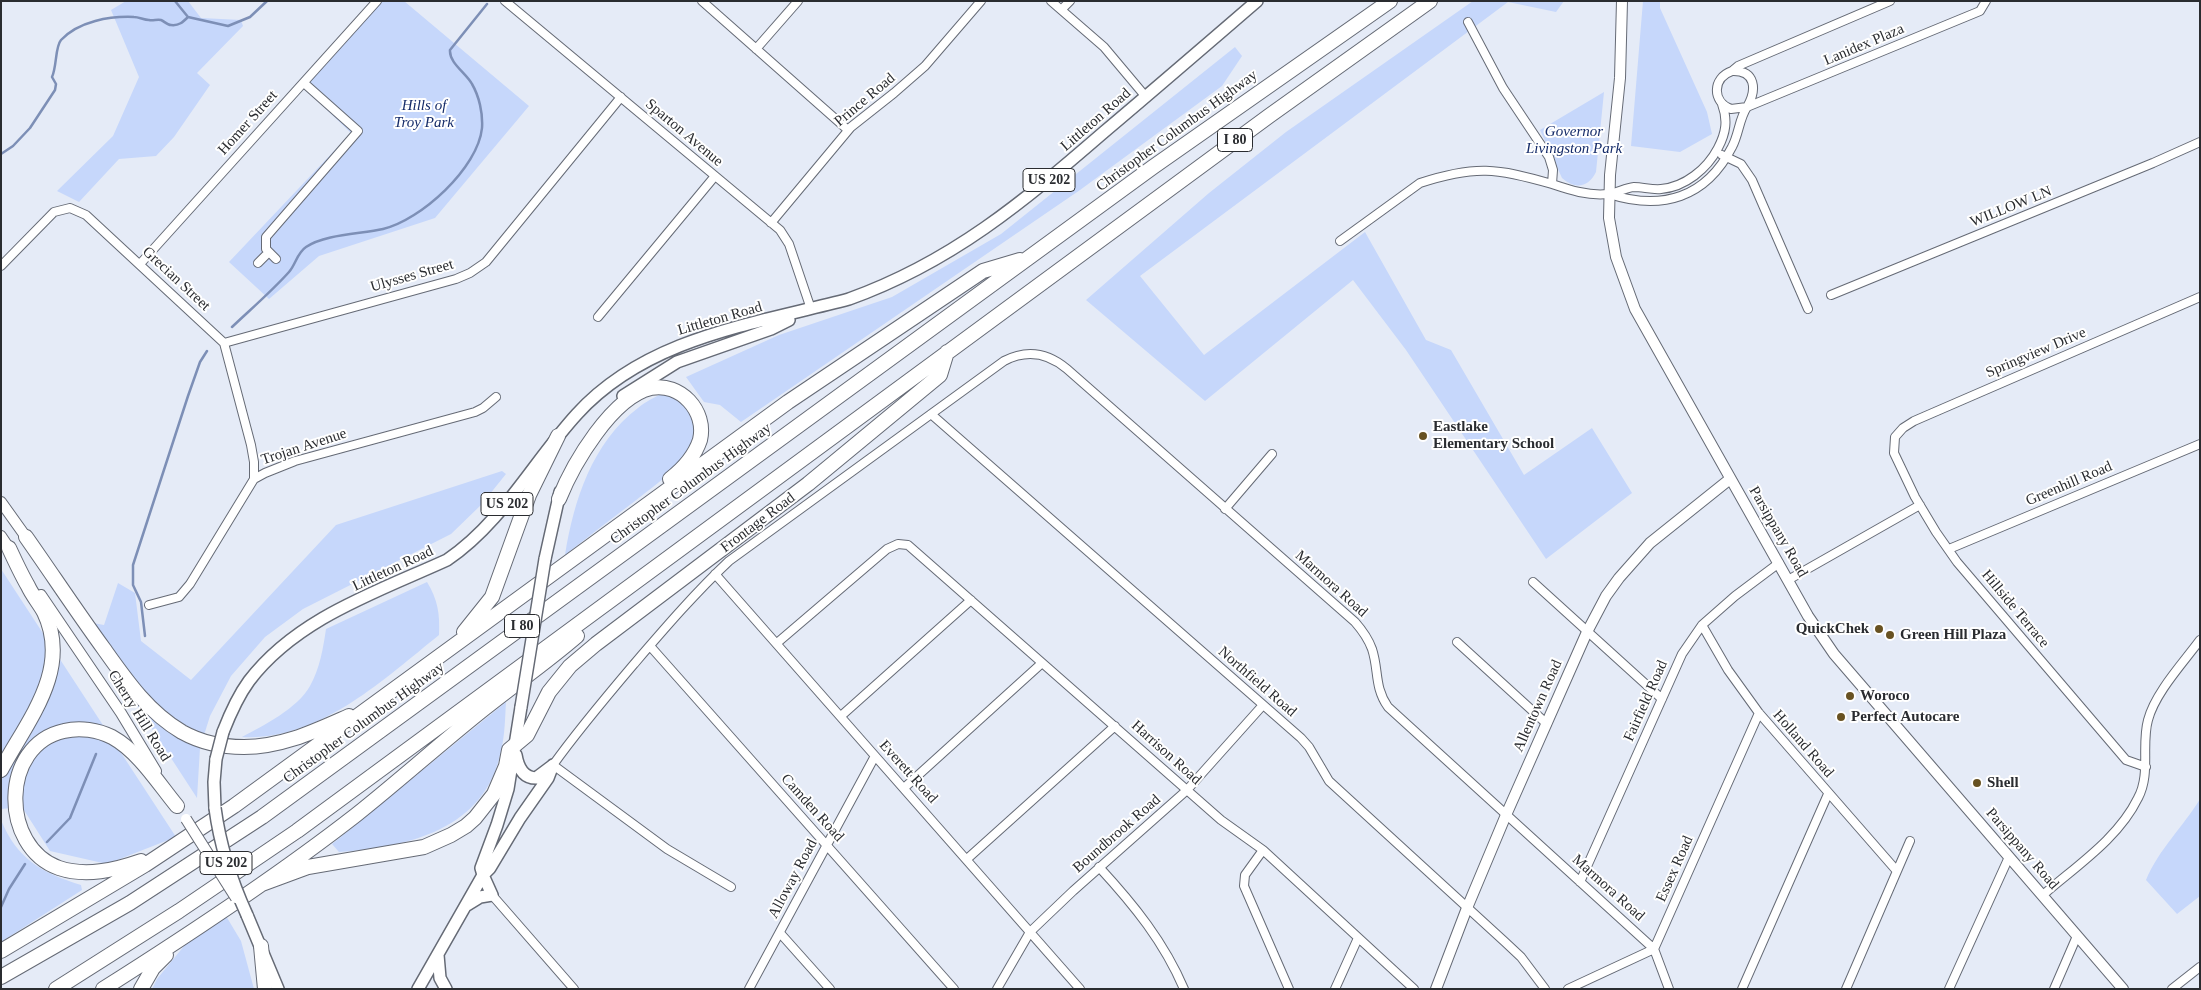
<!DOCTYPE html>
<html>
<head>
<meta charset="utf-8">
<style>
  body { margin:0 }
  #map { position:relative; width:2201px; height:990px; overflow:hidden; background:#e5ebf7; font-family:"Times New Roman",serif }
  canvas { display:block }
  .frame { position:absolute; inset:0; border:2px solid #2a2c30; pointer-events:none }
</style>
</head>
<body>
<div id="map">
<canvas width="2201" height="990"></canvas>
<div class="frame"></div>
</div>
<script>
const ctx = document.querySelector('canvas').getContext('2d');
ctx.lineJoin = 'round';
function fillPath(path, color) {
  ctx.fillStyle = color;
  ctx.fill(path, 'evenodd');
}
function stroke(path, color, width, dash) {
  ctx.strokeStyle = color;
  ctx.lineWidth = width;
  ctx.lineCap = dash ? 'butt' : 'round';
  ctx.setLineDash(dash || []);
  ctx.stroke(path);
}
function drawText(font, color, halo, rows, align = 'center') {
  ctx.font = font + ' "Times New Roman",serif';
  ctx.lineWidth = 4;
  ctx.setLineDash([]);
  ctx.textBaseline = 'middle';
  ctx.strokeStyle = halo;
  ctx.fillStyle = color;
  for (const [text, x, y, turn = 0] of rows) {
    ctx.save();
    ctx.translate(x, y);
    ctx.rotate((+turn || 0) * Math.PI / 180);
    ctx.textAlign = isNaN(turn) ? turn : align;
    if (halo) ctx.strokeText(text, 0, 0);
    ctx.fillText(text, 0, 0);
    ctx.restore();
  }
}
fillPath(new Path2D(`
  M126,1H188L201,18L241,20L243,26L197,73L210,85L174,137L156,156L119,159L79,202L57,191L113,136L139,77L111,10Z
  M377,1H404L529,106L435,218L319,256L269,299L229,262L351,133L301,85Z
  M1473,1H1564L1556,12L1508,2L1140,276L1204,355L1365,232L1426,340L1451,350L1524,475L1592,428L1632,493L1546,559L1406,350L1353,280L1205,401L1086,300L1209,193L1286,132Z
  M1643,1H1660V8L1707,112L1712,134L1680,152L1631,146Z
  M1235,47L1242,56L1222,86L1080,190L741,422L720,405L704,402L686,377L779,335L892,297L1001,234Z
  M1604,92L1596,172C1589,187 1575,190 1562,178L1540,130Z
  M664,392C686,401 705,420 692,445C681,468 655,485 635,501C611,519 588,537 565,555C574,500 592,443 638,408C646,401 656,397 664,392Z
  M502,471L506,474L481,505L451,534L303,609L265,637L231,676L210,716L200,748L197,798L82,621L104,625L118,583L135,593L141,641L191,680L336,525Z
  M1,569L176,837L107,864L50,851L22,807L1,809Z
  M427,582C438,600 440,614 439,635C383,680 319,741 242,737C263,726 298,708 310,686C320,668 323,649 326,629Z
  M506,702C505,718 505,735 501,751C485,830 408,847 339,852L332,844Z
  M2200,799V896L2177,914L2146,880C2159,849 2183,827 2200,799Z
  M1,820C17,859 42,873 81,885L82,890L1,942Z
  M226,916L241,941L254,989H152L157,979L189,940Z`), '#c6d7fb');
stroke(new Path2D(`
  M175,1L188,17L228,26L250,17L267,1
  M1,154L13,146L30,128L55,90L56,84L52,77C57,66 55,47 61,40C79,21 110,16 134,17C139,17 144,20 149,20C153,21 157,19 161,20C164,21 167,25 171,25C179,26 183,22 188,17
  M232,327C251,309 272,291 289,272C296,264 297,253 306,247C325,234 361,234 383,229C421,220 478,168 482,128C483,113 479,96 472,84C466,73 449,63 450,50L487,4
  M145,636L141,602L133,585V565L188,396L200,362L207,351
  M47,842L70,818L96,754
  M1,907L9,889L25,864`), '#7d8fb6', 2.5);
const street = new Path2D(`
  M505,1L780,230L789,244L811,309
  M702,1L848,130
  M1051,1L1104,47L1146,97
  M1062,9L1070,1
  M1468,22L1503,88L1549,157L1553,170L1552,184C1570,190 1588,196 1608,194C1617,193 1625,188 1634,187C1643,187 1652,190 1661,189C1685,187 1707,169 1718,148C1726,133 1728,120 1722,104
  M756,49L798,1
  M1732,71L1738,66L1890,1
  M1732,71C1756,70 1757,90 1747,107L1731,109C1712,102 1712,78 1732,71Z
  M1722,155L1741,164L1752,180L1808,309
  M1609,194C1662,211 1706,198 1732,147C1739,134 1739,119 1747,107L1980,11L1986,1
  M771,223L851,127L894,93L925,66L981,1
  M1340,241L1420,183C1475,165 1497,168 1552,184
  M276,259L266,249V237L358,131L304,83
  M258,263L269,252
  M140,264L377,1
  M1,266L54,212L70,208L86,215L224,343L251,445L254,462V479
  M1831,295L2153,163L2200,142
  M598,317L715,176
  M224,343L456,279L470,273L486,262L621,97
  M931,414L1301,738L1309,747L1329,781L1505,942L1521,957L1545,989
  M1225,509L1272,454
  M1949,549L2200,444
  M715,574L1080,989
  M1788,580L1920,505
  M1533,582L1662,699
  M149,605L179,597L190,584L254,479L265,473L295,461L475,412L483,408L496,397
  M1702,625L1728,670L1759,713L1896,870
  M1457,642L1547,724
  M777,643L887,549L898,544L908,545L1221,820L1263,850L1414,989
  M650,646L954,989
  M841,716L971,600
  M2146,767L2126,760L1957,562L1936,532L1915,497L1894,453L1895,437L1903,428L1914,421L2200,297
  M904,788L1042,663
  M1263,850L1245,875L1244,886L1289,989
  M967,859L1115,726
  M1099,867C1134,905 1164,942 1184,989
  M1580,882L1682,654L1702,625L1735,596L1779,563
  M731,887L667,849L553,765C578,730 606,697 634,664C665,628 695,593 729,561L1004,361C1027,349 1048,353 1067,369L1355,622C1362,630 1368,638 1372,649C1379,670 1374,687 1388,707L1654,949L1669,989
  M492,895L574,989
  M2043,895C2076,866 2118,839 2138,798C2151,774 2141,745 2148,720C2155,693 2183,663 2200,640
  M780,933L830,989
  M749,989L875,756
  M997,989L1030,932L1073,891L1187,790L1263,705
  M1335,989L1358,938
  M1568,989L1654,949L1759,713
  M1742,989L1828,794
  M1846,989L1910,841
  M1949,989L2009,857
  M2054,989L2077,936
  M2172,989L2200,967`);
const secondary = new Path2D(`
  M1622,1L1620,78L1610,175L1609,218L1616,257L1635,309L1808,616L1834,654L2123,989
  M1,502L26,537
  M1,536L13,554
  M41,595L121,713L156,771
  M1436,989L1467,908L1506,815L1587,632L1606,596L1619,578L1650,543L1730,479`);
const primary = new Path2D(`
  M623,396L677,362L771,329L789,320
  M545,559L560,492
  M223,732C230,714 238,696 249,681C297,618 377,592 447,560C502,523 533,462 577,414C647,337 755,324 849,299C952,262 1023,202 1104,132C1155,89 1206,45 1257,1
  M516,755C518,767 523,778 536,778L552,766
  M215,808L214,782L216,759
  M467,905L480,897L492,895L483,875L490,868L520,818L548,778L553,765
  M247,915L278,989
  M438,955L440,978L446,989
  M418,989L483,875L481,868L497,825L508,789L521,707`);
const highway = new Path2D(`
  M559,499C573,464 612,397 651,388C680,382 707,411 700,440C695,455 683,469 670,479
  M26,537C52,574 77,612 104,649C126,680 148,712 182,732C200,742 223,747 244,747C282,747 315,731 349,716
  M464,632L492,597L529,495L558,436
  M1,770C27,721 72,670 44,612C39,603 32,595 28,586C21,574 15,561 9,548
  M141,861C115,870 86,877 59,868C0,847 0,745 64,731C80,727 98,730 112,737C139,752 158,783 177,806
  M262,884L308,867L424,847L451,835L466,826L475,818L494,794L506,766L509,750L527,735L549,692L570,666L596,644L808,484L940,375L947,352
  M261,946L265,989
  M1,951L145,865L234,806L788,402L983,271L1020,260
  M1,977L130,903L262,817L1153,167L1390,1
  M56,989L179,911L297,831L1269,116L1430,1
  M103,989C190,934 275,878 356,815C400,780 441,743 485,708C515,684 547,662 577,636
  M141,989L153,968L166,955`);
stroke(street, '#656a75', 10);
stroke(secondary, '#656a75', 12);
stroke(primary, '#656a75', 14);
stroke(highway, '#656a75', 16);
stroke(street, '#fff', 8);
stroke(secondary, '#fff', 10);
stroke(primary, '#fff', 11);
stroke(highway, '#fff', 14);
const secondaryBridge = new Path2D(`
  M186,819L236,898`);
const primaryBridge = new Path2D(`
  M521,707L545,559
  M216,759L223,732
  M215,808C220,846 231,880 247,915`);
stroke(secondaryBridge, '#656a75', 12, []);
stroke(primaryBridge, '#656a75', 14, []);
stroke(secondaryBridge, '#fff', 10);
stroke(primaryBridge, '#fff', 11);
for (const [x, y, r, color] of [
  [1423,436,5,"#685222"],
  [1879,629,5,"#685222"],
  [1890,635,5,"#685222"],
  [1850,696,5,"#685222"],
  [1841,717,5,"#685222"],
  [1977,783,5,"#685222"]
]) {
  const dot = new Path2D();
  dot.arc(x, y, r, 0, 2 * Math.PI);
  ctx.fillStyle = color;
  ctx.fill(dot);
  stroke(dot, '#fff', 2);
}
for (const [x, y, w] of [
  [1235,140,35],
  [1049,180,52],
  [507,504,52],
  [522,626,35],
  [226,863,52]
]) {
  const box = new Path2D();
  box.roundRect(x - w / 2, y - 11.5, w, 23, 4);
  ctx.fillStyle = '#fff';
  ctx.fill(box);
  stroke(box, '#2a2c30', 1);
}
drawText('bold 14px', '#2a2c30', null, [
  ["I 80",1235,140],
  ["US 202",1049,180],
  ["US 202",507,504],
  ["I 80",522,626],
  ["US 202",226,863]
]);
drawText('15px', '#2a2c30', '#fff', [
  ["Lanidex Plaza",1864,45,-23],
  ["Prince Road",865,100,-40],
  ["Littleton Road",1096,120,-41],
  ["Homer Street",248,123,-48],
  ["Christopher Columbus Highway",1177,131,-36],
  ["Sparton Avenue",684,133,40],
  ["WILLOW LN",2011,207,-22],
  ["Ulysses Street",412,276,-16],
  ["Grecian Street",176,279,43],
  ["Littleton Road",720,319,-16],
  ["Springview Drive",2036,353,-23],
  ["Trojan Avenue",304,447,-18],
  ["Christopher Columbus Highway",691,484,-36],
  ["Greenhill Road",2069,484,-23],
  ["Frontage Road",758,523,-37],
  ["Parsippany Road",1778,532,60],
  ["Littleton Road",393,569,-25],
  ["Marmora Road",1331,584,42],
  ["Hillside Terrace",2015,609,50],
  ["Northfield Road",1257,682,41],
  ["Fairfield Road",1646,701,-66],
  ["Allentown Road",1538,706,-66],
  ["Cherry Hill Road",139,716,58],
  ["Christopher Columbus Highway",364,723,-36],
  ["Holland Road",1803,744,49],
  ["Harrison Road",1166,753,42],
  ["Everett Road",908,772,48],
  ["Camden Road",812,808,48],
  ["Boundbrook Road",1117,834,-41],
  ["Parsippany Road",2022,849,49],
  ["Essex Road",1675,869,-66],
  ["Alloway Road",793,879,-62],
  ["Marmora Road",1608,888,42]
]);
drawText('italic 15px', '#142b69', '#fff', [
  ["Hills of",424,106],
  ["Troy Park",424,123],
  ["Governor",1574,132],
  ["Livingston Park",1574,149]
]);
drawText('bold 15px', '#2a2c30', '#fff', [
  ["Eastlake",1433,427],
  ["Elementary School",1433,444],
  ["QuickChek",1869,629,"right"],
  ["Green Hill Plaza",1900,635],
  ["Woroco",1860,696],
  ["Perfect Autocare",1851,717],
  ["Shell",1987,783]
], 'left');
</script>
</body>
</html>
